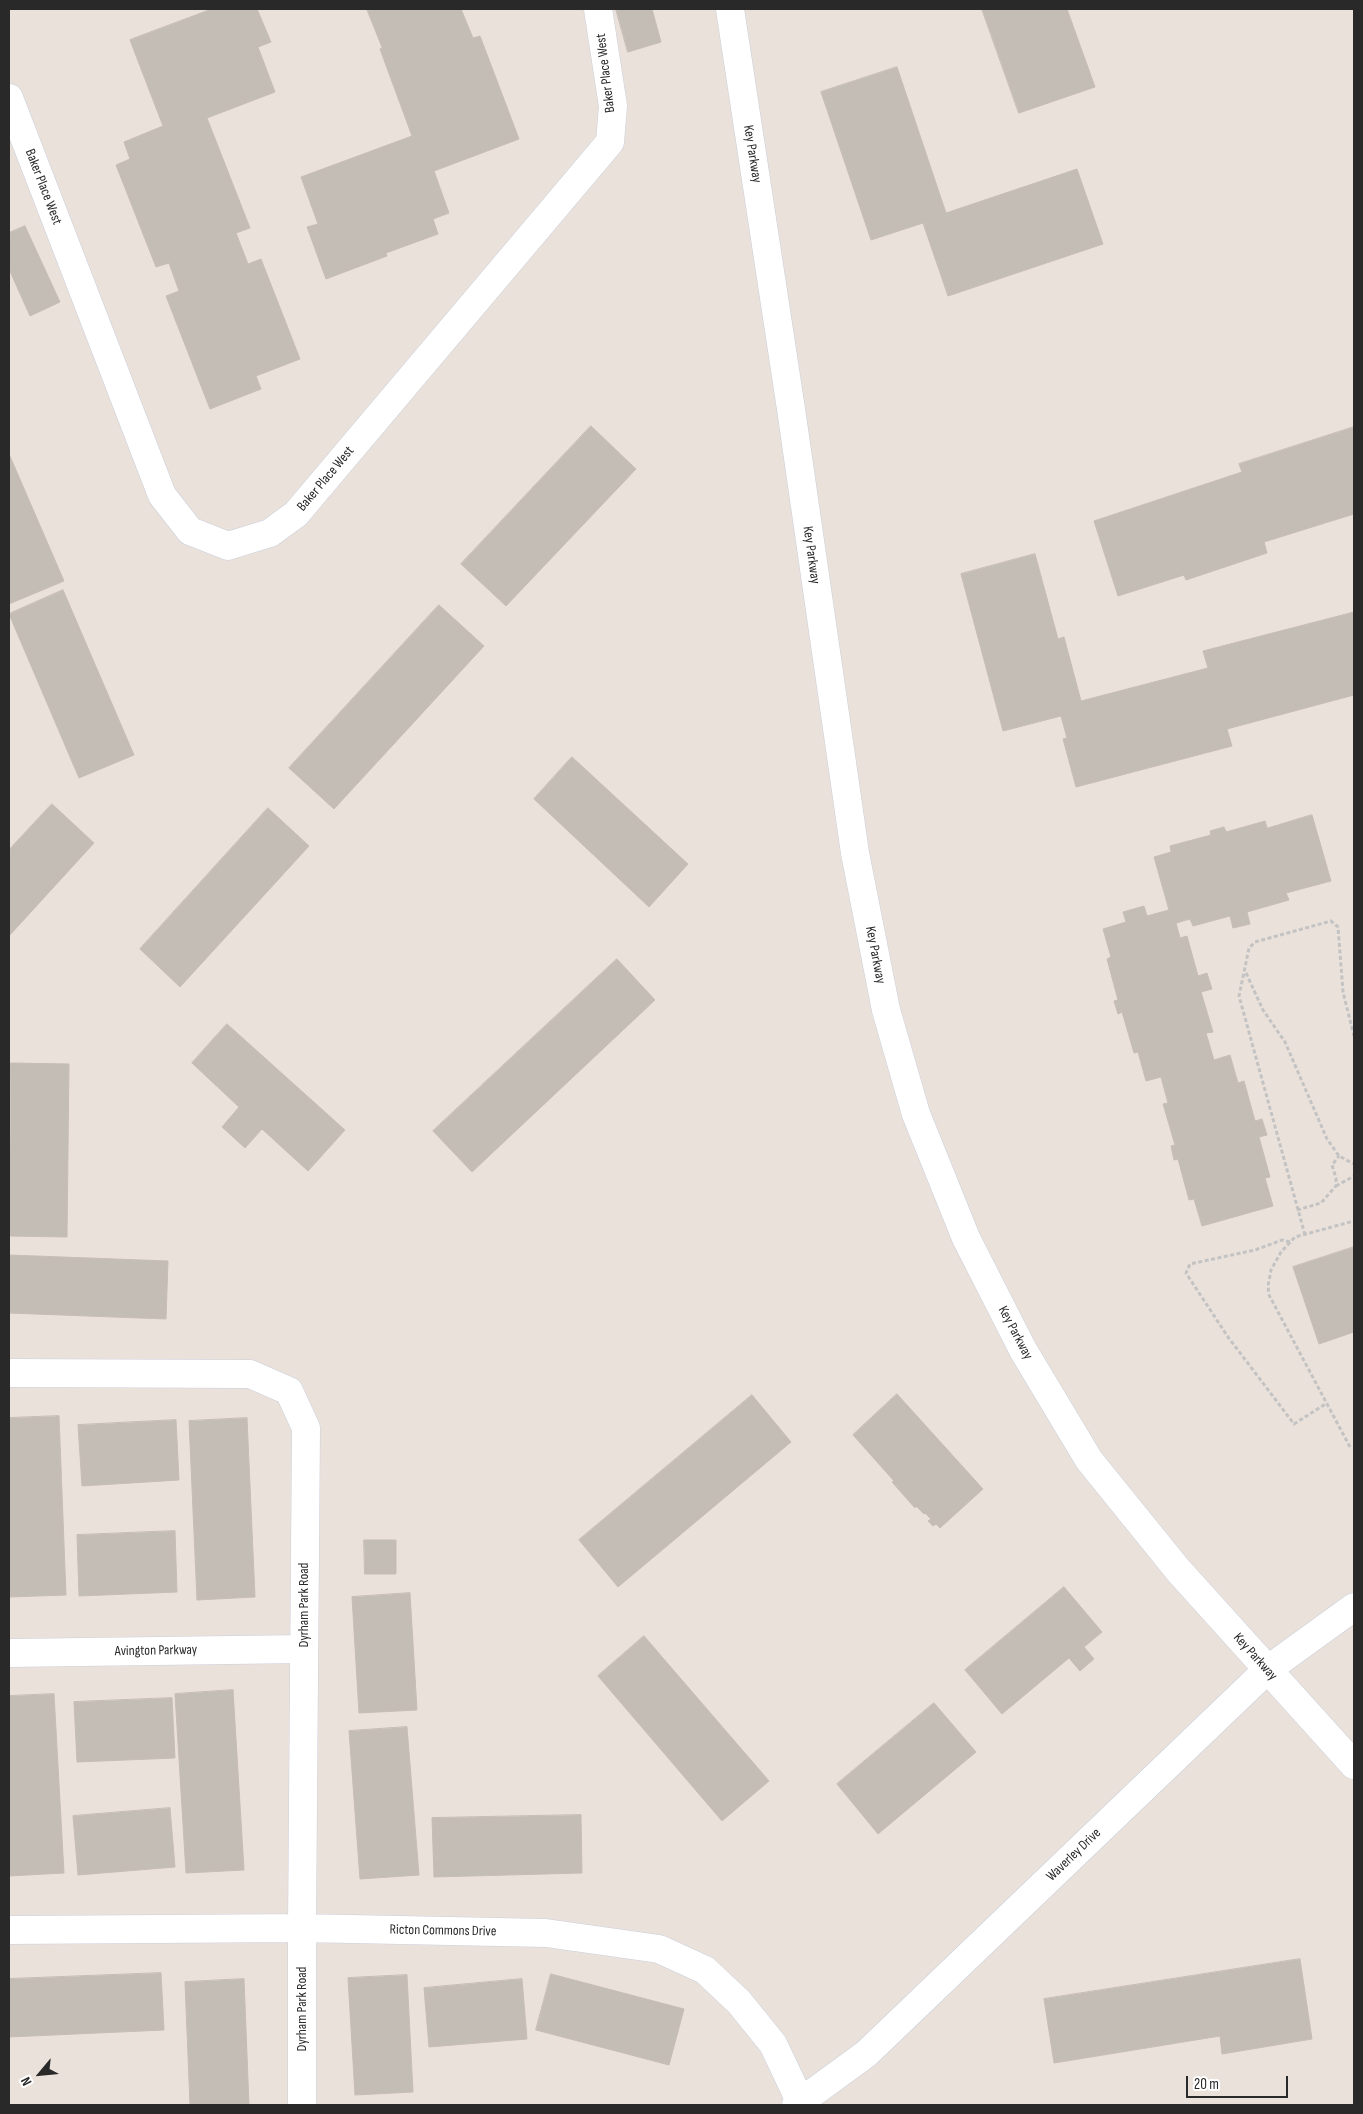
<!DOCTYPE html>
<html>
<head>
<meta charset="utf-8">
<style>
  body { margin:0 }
  #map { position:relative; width:1363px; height:2114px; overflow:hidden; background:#ebe1db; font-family:"Sofia Sans Condensed",sans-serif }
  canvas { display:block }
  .frame { position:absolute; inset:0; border:10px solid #292929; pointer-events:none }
  .north { position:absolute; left:15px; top:2049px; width:50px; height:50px; -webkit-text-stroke:4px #fff; paint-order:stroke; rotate:242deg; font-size:14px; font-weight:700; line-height:20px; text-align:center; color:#292929 }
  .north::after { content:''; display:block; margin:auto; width:18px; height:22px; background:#292929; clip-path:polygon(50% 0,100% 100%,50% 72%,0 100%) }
  .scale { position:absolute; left:1186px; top:2076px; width:102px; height:22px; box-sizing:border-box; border:2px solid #292929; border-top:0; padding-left:6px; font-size:15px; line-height:18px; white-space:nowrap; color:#292929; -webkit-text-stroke:4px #fff; paint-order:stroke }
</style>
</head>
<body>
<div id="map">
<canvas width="1363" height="2114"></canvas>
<div class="frame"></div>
<div class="north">N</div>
<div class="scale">20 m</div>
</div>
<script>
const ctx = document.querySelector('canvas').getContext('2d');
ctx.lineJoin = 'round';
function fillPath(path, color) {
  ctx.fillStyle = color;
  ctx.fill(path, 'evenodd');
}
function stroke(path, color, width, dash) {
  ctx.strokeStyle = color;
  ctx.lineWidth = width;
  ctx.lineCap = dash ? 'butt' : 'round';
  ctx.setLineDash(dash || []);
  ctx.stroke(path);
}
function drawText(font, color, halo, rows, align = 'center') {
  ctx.font = font + ' "Sofia Sans Condensed",sans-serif';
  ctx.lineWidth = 5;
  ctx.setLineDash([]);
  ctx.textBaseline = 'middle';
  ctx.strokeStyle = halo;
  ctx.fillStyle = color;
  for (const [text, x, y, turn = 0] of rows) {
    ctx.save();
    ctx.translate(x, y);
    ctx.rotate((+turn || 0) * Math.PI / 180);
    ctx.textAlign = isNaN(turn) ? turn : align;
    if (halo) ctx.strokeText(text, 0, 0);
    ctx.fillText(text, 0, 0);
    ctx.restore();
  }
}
const building = new Path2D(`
  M212,9H257L271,42L258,47L275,92L207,118L250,228L236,233L248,264L261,259L300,359L256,376L261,389L210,409L166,296L179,291L169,263L156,267L116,165L130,159L124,142L163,126L130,40Z
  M367,9H461L473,38L480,36L519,139L434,171L449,213L433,219L438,234L386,253L387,256L326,279L307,227L318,224L301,177L412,136L380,49L382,48Z
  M616,9H652L661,42L628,52Z
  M982,9H1067L1095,87L1019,113Z
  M897,67L946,213L1077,169L1103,244L948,296L923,223L871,240L821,92Z
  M25,226L60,302L30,316L9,269V233Z
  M591,426L636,469L506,606L461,564Z
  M1354,427V514L1264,542L1267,553L1186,580L1184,575L1118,596L1094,521L1242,472L1239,464Z
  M9,454L64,581L9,604Z
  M1035,554L1058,639L1064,637L1081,701L1208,668L1203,651L1354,612V695L1227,729L1232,746L1076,787L1063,739L1067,738L1061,716L1003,731L961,574Z
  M63,590L134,755L79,778L9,614Z
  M439,605L484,646L334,809L289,768Z
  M572,757L688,864L649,907L534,799Z
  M52,804L94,843L9,936V850Z
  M268,808L309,846L180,987L140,949Z
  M1312,815L1331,881L1286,893L1289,900L1247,912L1250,924L1233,928L1230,916L1193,926L1190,919L1176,923L1180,938L1187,936L1198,976L1207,973L1212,989L1201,992L1213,1032L1206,1033L1214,1060L1230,1055L1238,1083L1244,1081L1255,1121L1262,1119L1267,1135L1259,1137L1270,1177L1265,1178L1273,1206L1202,1226L1194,1199L1189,1200L1178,1159L1174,1160L1171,1146L1175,1145L1163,1104L1168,1103L1161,1077L1146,1081L1138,1052L1134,1053L1122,1012L1118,1014L1114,1001L1118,1000L1107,959L1111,957L1103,929L1126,922L1123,912L1144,906L1147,916L1169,910L1154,857L1171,852L1170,846L1211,835L1210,831L1224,827L1226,832L1265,821L1267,828Z
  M617,959L655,1000L472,1172L433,1131Z
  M227,1024L345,1130L308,1171L262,1129L245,1148L222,1127L239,1107L192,1063Z
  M11,1063L69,1064L67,1237L9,1236Z
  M1354,1247V1332L1319,1344L1293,1267Z
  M9,1255L168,1261L166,1319L9,1313Z
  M897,1394L983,1489L940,1528L936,1524L933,1526L928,1521L931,1519L925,1513L924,1514L916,1506L915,1508L892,1482L894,1481L853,1435Z
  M752,1395L791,1442L618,1587L579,1540Z
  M59,1416L66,1595L9,1597V1418Z
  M247,1418L255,1597L197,1600L189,1421Z
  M176,1420L179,1480L82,1486L78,1425Z
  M175,1531L177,1592L79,1596L77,1535Z
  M364,1540H396V1574H365Z
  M1064,1587L1102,1632L1084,1647L1094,1659L1080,1671L1069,1658L1002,1714L965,1670Z
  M410,1593L417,1710L359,1713L352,1597Z
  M644,1636L769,1781L722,1821L598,1676Z
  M233,1690L244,1870L186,1873L175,1694Z
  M54,1694L64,1873L9,1876V1696Z
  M172,1698L175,1758L77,1762L74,1702Z
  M934,1703L976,1752L878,1834L837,1784Z
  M407,1727L419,1875L360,1879L349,1731Z
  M170,1808L175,1867L78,1875L73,1816Z
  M581,1815L582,1873L434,1877L432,1818Z
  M1300,1959L1312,2039L1222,2054L1220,2036L1054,2063L1044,1999Z
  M161,1973L164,2030L9,2037V1979Z
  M551,1974L684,2009L669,2065L536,2030Z
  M407,1975L413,2092L355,2095L348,1978Z
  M244,1979L249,2105H190L185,1982Z
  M522,1979L527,2039L429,2047L424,1988Z`);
fillPath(building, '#c3bdb6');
stroke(building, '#c6bdb5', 1);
const street = new Path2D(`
  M9,98L162,495L190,531L228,546L270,533L296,514L610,142L613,106L598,9
  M9,1373L250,1374L289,1391L306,1428L302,1928V2105
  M9,1653L304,1649
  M9,1930L302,1928L546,1933L659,1949L705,1970L739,2002L773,2044L801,2103`);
const secondary = new Path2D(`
  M730,9L791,409L855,853L886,1010L916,1114L966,1238L1023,1350L1089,1460L1178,1570L1354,1765
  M796,2105L866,2054L1267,1670L1354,1607`);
stroke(street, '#c9cfda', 29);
stroke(secondary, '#c9cfda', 29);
stroke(new Path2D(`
  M1246,973L1263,1010L1285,1042L1327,1139L1339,1156L1354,1164
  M1336,1186L1354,1176
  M1297,1210L1321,1203L1336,1186V1178L1332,1165L1339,1156
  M1305,1235L1239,996L1249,948L1255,942L1331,921L1338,927L1343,992L1354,1036
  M1290,1242L1282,1240L1255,1250L1190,1264L1186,1273L1228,1337L1294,1424L1327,1403
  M1350,1447L1269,1295L1268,1286L1271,1270L1281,1252L1295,1237L1354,1221`), '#c3c3c3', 3, [4, 2.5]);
stroke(street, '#fff', 28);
stroke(secondary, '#fff', 28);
drawText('14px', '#292929', '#fff', [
  ["Baker Place West",606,73,-97],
  ["Key Parkway",752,154,81],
  ["Baker Place West",43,187,69],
  ["Baker Place West",326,479,-50],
  ["Key Parkway",811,555,82],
  ["Key Parkway",875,955,79],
  ["Key Parkway",1015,1333,62],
  ["Dyrham Park Road",304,1605,-90],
  ["Avington Parkway",156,1651,-1],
  ["Key Parkway",1255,1657,48],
  ["Waverley Drive",1074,1855,-44],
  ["Ricton Commons Drive",443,1931,1],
  ["Dyrham Park Road",302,2009,-90]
]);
</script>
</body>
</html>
